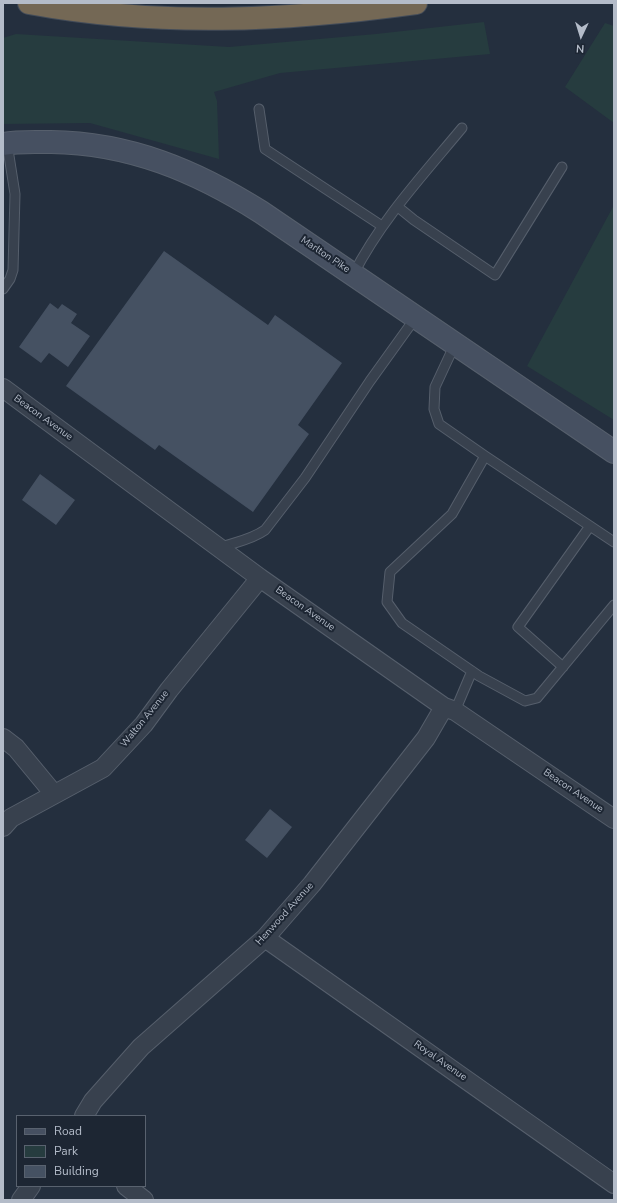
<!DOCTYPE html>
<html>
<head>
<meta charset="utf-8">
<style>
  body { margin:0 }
  #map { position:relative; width:617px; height:1203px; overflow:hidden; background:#242f3e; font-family:"Nunito Sans",sans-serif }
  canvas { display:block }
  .frame { position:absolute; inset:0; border:4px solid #b4bcc9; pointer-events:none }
  .legend { position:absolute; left:16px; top:1115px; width:130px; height:72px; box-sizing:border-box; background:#1d2633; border:1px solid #59626f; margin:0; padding:5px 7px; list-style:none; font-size:12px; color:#b4bcc9 }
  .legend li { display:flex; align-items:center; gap:8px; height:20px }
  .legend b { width:20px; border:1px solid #59626f }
  .north { position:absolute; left:561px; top:16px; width:40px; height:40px; -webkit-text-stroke:3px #1d2633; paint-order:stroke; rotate:184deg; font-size:11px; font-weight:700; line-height:16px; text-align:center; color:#b4bcc9 }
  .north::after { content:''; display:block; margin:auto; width:14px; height:18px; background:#b4bcc9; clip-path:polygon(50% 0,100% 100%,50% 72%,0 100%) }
</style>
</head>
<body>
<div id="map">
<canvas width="617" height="1203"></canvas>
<div class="frame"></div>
<ul class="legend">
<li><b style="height:5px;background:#465061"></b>Road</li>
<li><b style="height:11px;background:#263c3f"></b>Park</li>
<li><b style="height:11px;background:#455162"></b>Building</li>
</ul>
<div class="north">N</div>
</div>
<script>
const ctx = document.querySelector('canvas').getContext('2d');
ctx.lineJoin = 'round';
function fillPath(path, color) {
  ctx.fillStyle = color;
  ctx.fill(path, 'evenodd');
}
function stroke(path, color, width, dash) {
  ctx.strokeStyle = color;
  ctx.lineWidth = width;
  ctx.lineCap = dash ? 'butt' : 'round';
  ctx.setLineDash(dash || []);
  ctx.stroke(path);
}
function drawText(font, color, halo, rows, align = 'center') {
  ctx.font = font + ' "Nunito Sans",sans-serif';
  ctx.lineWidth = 4;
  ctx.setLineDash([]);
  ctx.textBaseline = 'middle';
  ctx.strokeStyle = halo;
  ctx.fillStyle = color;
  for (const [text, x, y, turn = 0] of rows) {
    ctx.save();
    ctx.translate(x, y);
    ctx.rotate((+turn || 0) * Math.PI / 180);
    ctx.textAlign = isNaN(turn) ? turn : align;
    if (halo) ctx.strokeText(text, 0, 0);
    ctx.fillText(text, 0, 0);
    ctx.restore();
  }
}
fillPath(new Path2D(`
  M484,22L490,54L280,73L214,92L217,101L219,159L90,123L3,124V38L16,34L229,47L376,34Z
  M605,23L614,26V123L565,87Z
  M614,205V420L527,366Z`), '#263c3f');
fillPath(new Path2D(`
  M164,251L268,325L275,315L342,363L298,425L309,434L253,512L159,445L155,450L66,386Z
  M50,303L58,309L62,304L77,314L71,323L90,336L68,367L49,353L41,363L19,347Z
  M40,474L75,500L56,525L22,500Z
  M270,809L292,827L267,858L245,840Z`), '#455162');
const lane = new Path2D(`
  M259,109L265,149L382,226
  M398,207L414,220L495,275L562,167
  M353,275C381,220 423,175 462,128
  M3,289L10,279L13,270L15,194L7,143
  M455,344L435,387L434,409L439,424L485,456L614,542
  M485,456L452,514L390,572L387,602L402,623L479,676L525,701L537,698L614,605
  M219,548C235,542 251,540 265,530L305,478L370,381L416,317
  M563,667L518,627L590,526
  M455,711L472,671`);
const street = new Path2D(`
  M3,388L260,578L444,707L455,711L614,819
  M3,738L16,748L54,794
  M3,827L11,818L103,768L144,724L169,690L260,578
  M265,938L614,1184
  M84,1116L93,1101L141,1047L265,938L312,884L426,738L444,707
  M126,1186L144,1200
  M21,1200L31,1186`);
const secondary = new Path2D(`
  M3,144C19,141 35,142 51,142C130,143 196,171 261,212L614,452`);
const highway = new Path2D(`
  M29,3C159,27 285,21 416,3`);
stroke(lane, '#565f6c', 11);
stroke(street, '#565f6c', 20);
stroke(secondary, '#565f6c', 24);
stroke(highway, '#434c59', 24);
stroke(lane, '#38414e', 9);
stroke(street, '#38414e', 18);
stroke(secondary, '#465061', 22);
stroke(highway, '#746855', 22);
drawText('10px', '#b4bcc9', '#1d2633', [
  ["Marlton Pike",325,255,34],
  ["Beacon Avenue",43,418,36],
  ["Beacon Avenue",305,609,35],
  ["Walton Avenue",145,719,-51],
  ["Beacon Avenue",573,791,34],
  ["Henwood Avenue",285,914,-48],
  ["Royal Avenue",440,1061,35]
]);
</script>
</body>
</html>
